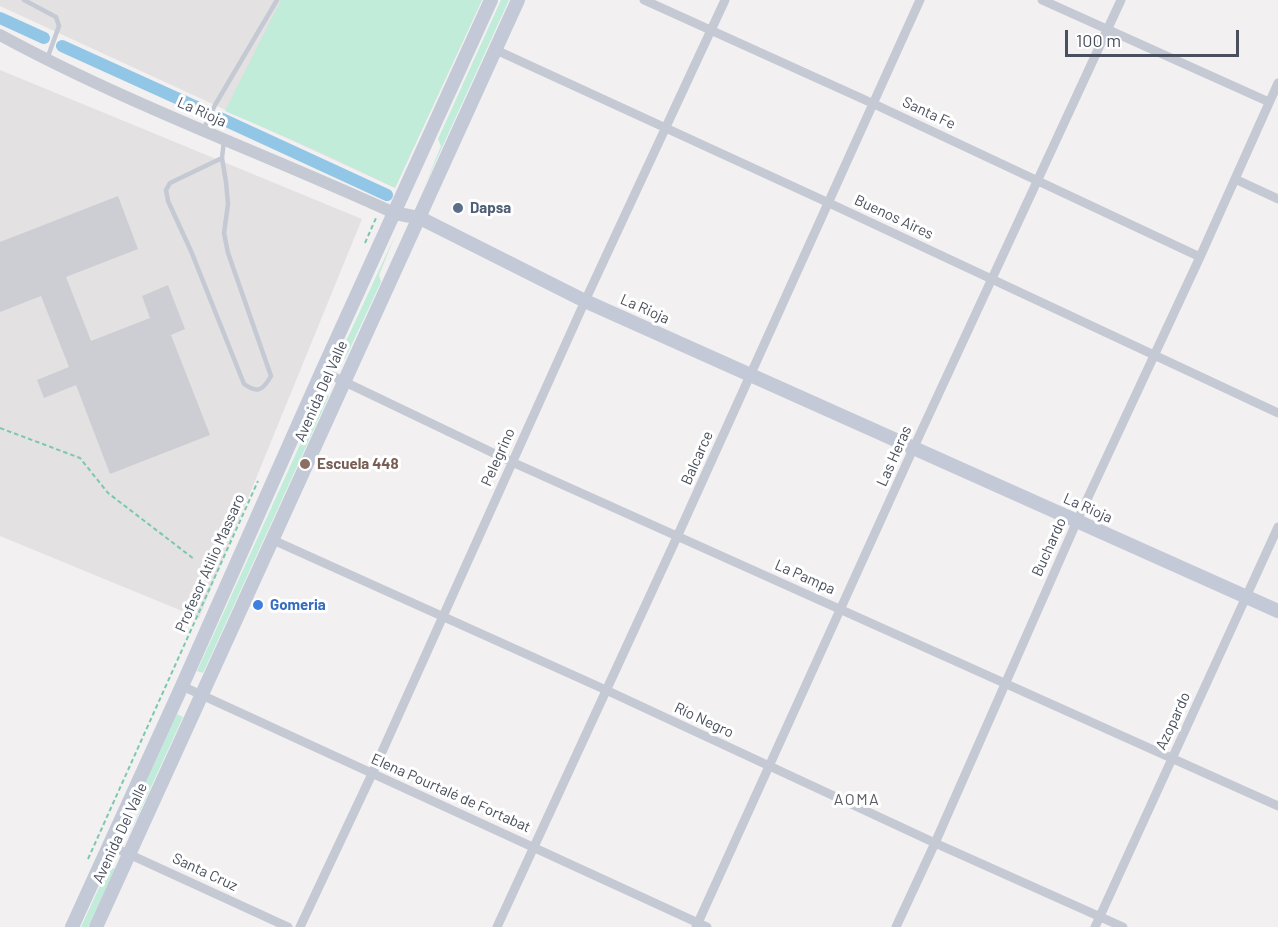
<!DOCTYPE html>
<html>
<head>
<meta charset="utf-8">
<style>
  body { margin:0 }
  #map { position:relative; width:1278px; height:927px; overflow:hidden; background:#f2f0f0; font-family:Barlow,sans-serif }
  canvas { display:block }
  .scale { position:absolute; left:1065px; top:30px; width:174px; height:27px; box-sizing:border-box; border:3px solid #494f5c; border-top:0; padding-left:8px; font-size:18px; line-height:21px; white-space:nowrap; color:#494f5c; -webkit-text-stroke:4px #fff; paint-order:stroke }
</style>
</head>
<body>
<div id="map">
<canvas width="1278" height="927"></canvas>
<div class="scale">100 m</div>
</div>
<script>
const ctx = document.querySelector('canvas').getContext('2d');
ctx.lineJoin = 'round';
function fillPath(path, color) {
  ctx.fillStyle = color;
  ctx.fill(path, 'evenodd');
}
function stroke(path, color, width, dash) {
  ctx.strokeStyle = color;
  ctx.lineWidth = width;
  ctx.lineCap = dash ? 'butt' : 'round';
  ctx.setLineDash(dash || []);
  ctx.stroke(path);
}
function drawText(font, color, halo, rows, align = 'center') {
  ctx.font = font + ' Barlow,sans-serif';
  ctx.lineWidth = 6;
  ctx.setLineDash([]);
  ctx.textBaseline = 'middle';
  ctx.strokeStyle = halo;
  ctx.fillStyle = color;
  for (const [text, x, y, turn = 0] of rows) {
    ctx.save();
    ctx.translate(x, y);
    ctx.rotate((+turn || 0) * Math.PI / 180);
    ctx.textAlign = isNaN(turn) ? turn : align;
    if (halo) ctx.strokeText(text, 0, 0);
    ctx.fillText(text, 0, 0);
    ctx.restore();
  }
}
fillPath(new Path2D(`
  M0,0H482L395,188L0,6Z
  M0,70L362,219L199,618L0,536Z`), '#e3e1e1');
fillPath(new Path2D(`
  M281,0H482L395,188L320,152L225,111Z
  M501,0H509L425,185L441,146L438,139Z
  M395,236L379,275L381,282L345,359L339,356Z
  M323,394L329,396L203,673L197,671Z
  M177,714L183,717L130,833L146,795L143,788Z
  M109,866L115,869L88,927H81Z`), '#c1ecd9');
stroke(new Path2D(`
  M0,18L44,38
  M62,46L203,110
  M220,118L387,195`), '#91c6e6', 12);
fillPath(new Path2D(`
  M118,196L138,249L66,277L91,341L150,318L142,296L168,285L185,329L171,335L210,435L110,474L76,385L44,398L37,380L69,367L41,296L0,312V242Z`), '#cdced4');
stroke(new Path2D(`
  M365,243L376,218
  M0,428L80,458L108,493L194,559
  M88,859L258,481`), '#7bc8b0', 2, [4.5, 3]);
stroke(new Path2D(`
  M24,0L56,17L59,26L47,59
  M203,130L215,105L277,0
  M222,158L226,182L228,204L224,233L228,253L271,376C263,390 258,394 244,384L191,251L168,201L166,190L170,183L222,158L224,140`), '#c4c9d3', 4.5);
stroke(new Path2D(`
  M644,0L874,104L1200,257
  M1042,0L1269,102
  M496,50L829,203L1278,413
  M1235,179L1278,199
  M322,371L512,462L1278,806
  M273,540L606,690L935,843L1123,927
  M182,686L707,927
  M109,845L288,927
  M300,927L372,774L585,301L725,0
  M497,927L677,537L920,0
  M696,927L914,447L1121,0
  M896,927L935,843L1077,521L1200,257L1278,83
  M1095,927L1278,527`), '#c4c9d3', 9);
stroke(new Path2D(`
  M0,35C127,104 263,153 394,213`), '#c4c9d3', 12);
stroke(new Path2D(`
  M394,213L420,218L585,301L1278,611
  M72,927L182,686L322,371L491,0
  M96,927L518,0`), '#c3c9d7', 14);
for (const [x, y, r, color] of [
  [458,208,6,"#5c6f8a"],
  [305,464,6,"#8d6e63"],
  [258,605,6,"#3f7fe0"]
]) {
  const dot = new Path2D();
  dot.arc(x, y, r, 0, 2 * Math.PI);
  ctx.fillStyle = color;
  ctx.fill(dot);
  stroke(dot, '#fff', 2);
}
drawText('15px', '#494f5c', '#fff', [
  ["La Rioja",202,112,24],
  ["Santa Fe",929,113,25],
  ["Buenos Aires",894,217,25],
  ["La Rioja",645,309,24],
  ["Avenida Del Valle",321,391,-66],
  ["Las Heras",894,456,-66],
  ["Pelegrino",498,457,-66],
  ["Balcarce",697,458,-66],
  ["La Rioja",1088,508,24],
  ["Buchardo",1049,547,-66],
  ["Profesor Atilio Massaro",210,563,-66],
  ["La Pampa",805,577,24],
  ["Río Negro",704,720,25],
  ["Azopardo",1173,721,-65],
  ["Elena Pourtalé de Fortabat",451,793,24],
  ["Avenida Del Valle",120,833,-65],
  ["Santa Cruz",205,872,25]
]);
drawText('bold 15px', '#4e5e75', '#fff', [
  ["Dapsa",470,208]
], 'left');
drawText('bold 15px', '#785e54', '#fff', [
  ["Escuela 448",317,464]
], 'left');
drawText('bold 15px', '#366cbe', '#fff', [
  ["Gomeria",270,605]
], 'left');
ctx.letterSpacing = '1.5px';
drawText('16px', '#5c5e64', '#fff', [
  ["AOMA",857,800]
]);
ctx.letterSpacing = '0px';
</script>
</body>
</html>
